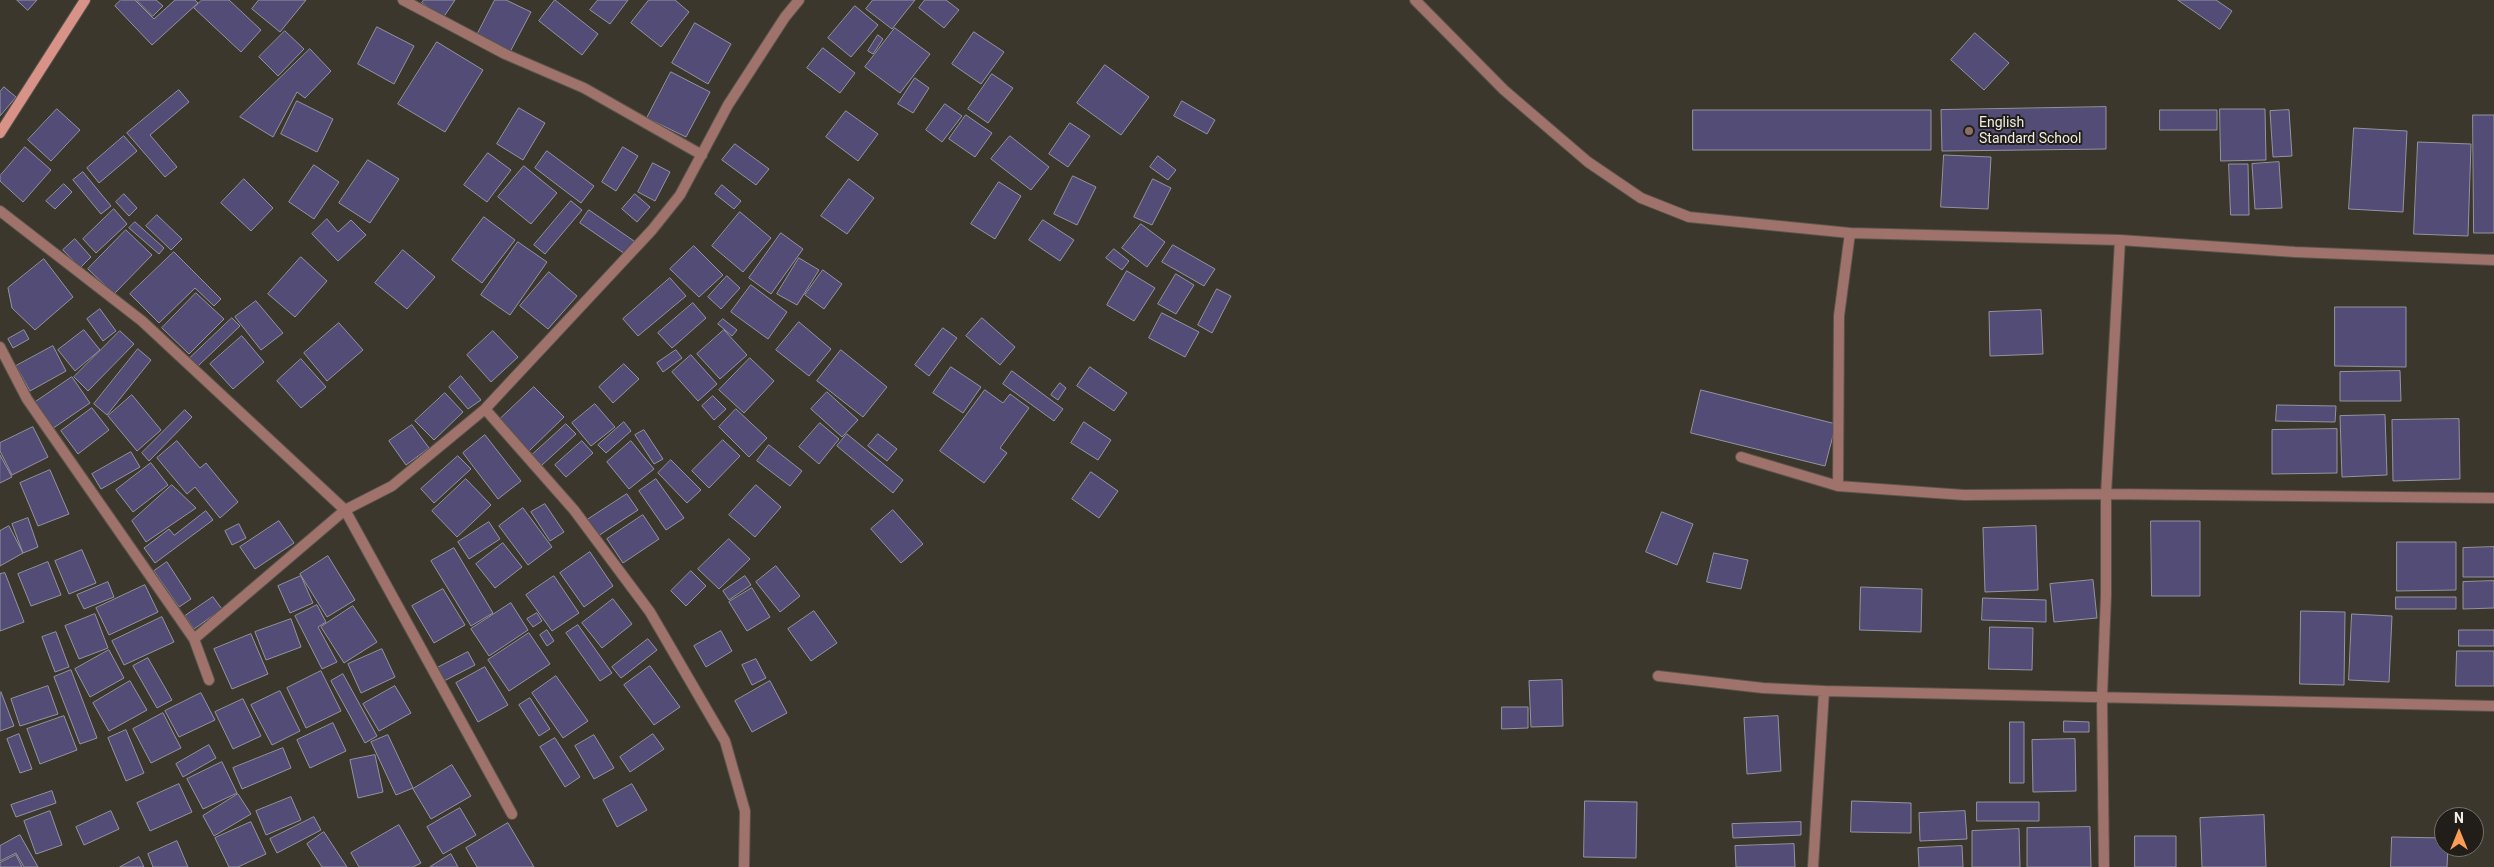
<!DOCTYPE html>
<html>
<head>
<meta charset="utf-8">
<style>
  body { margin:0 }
  #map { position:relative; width:2494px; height:867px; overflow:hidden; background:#3c372c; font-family:Roboto,sans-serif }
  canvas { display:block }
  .north { position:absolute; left:2434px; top:807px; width:50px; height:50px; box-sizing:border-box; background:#211e19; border:1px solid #74716b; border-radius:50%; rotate:0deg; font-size:14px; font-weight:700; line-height:20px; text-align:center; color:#f0ede6 }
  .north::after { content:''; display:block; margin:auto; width:18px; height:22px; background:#fd9c55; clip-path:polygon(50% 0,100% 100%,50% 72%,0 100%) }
</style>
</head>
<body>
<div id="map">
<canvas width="2494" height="867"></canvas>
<div class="north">N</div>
</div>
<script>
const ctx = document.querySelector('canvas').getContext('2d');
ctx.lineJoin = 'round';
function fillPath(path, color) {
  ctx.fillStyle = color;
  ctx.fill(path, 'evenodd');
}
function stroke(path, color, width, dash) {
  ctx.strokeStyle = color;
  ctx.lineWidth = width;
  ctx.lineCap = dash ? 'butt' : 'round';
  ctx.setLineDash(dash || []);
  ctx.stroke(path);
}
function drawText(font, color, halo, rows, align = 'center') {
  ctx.font = font + ' Roboto,sans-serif';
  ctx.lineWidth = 4;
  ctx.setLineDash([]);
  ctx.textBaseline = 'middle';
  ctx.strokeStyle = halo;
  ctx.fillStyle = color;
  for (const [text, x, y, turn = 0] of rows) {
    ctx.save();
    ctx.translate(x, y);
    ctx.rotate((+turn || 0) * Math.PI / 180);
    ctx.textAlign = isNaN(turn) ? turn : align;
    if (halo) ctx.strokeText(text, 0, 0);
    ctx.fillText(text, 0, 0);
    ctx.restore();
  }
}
const building = new Path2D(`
  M17,0H37L28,10Z
  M121,0H135L154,19L175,0H195L198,3L152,45L115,6Z
  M137,0H156L163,6L153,16Z
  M202,0H229L261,30L241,52L194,8Z
  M259,0H306L280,32L252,9Z
  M424,0H455L443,18L422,3Z
  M495,0H506L531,12L510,52L477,35Z
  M555,0L598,34L582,55L539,21Z
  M598,0H628L610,24L590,10Z
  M649,0H675L689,12L661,47L631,23Z
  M873,0H915L892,29L866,9Z
  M925,0H946L959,10L944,28L919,8Z
  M2178,0H2216L2232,11L2220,29Z
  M855,6L878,25L851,57L828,38Z
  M695,23L731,44L708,84L672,63Z
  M377,27L414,46L394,84L358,64Z
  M895,28L930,54L900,93L865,67Z
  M285,31L304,49L278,76L259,57Z
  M974,32L1004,52L981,84L952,64Z
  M1975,33L2009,63L1984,90L1951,60Z
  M878,35L883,39L873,54L868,51Z
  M437,42L483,70L445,132L398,104Z
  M823,48L855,73L840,93L807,68Z
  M310,49L331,71L305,98L297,92L273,137L240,117Z
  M1105,65L1149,97L1121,135L1077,103Z
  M671,72L710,92L686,137L647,118Z
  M992,74L1013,88L988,123L968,109Z
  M915,78L929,88L913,113L898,104Z
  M4,87L16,97L0,116V92Z
  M179,90L189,102L150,135L177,167L165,177L127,133Z
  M297,101L333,119L317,152L281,134Z
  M1182,101L1215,120L1207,134L1174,116Z
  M945,104L962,116L942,142L926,130Z
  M2106,107V149L1942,151L1941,110Z
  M519,108L545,123L523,160L497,144Z
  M57,109L80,130L51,161L28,140Z
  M2220,109H2265L2266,160L2221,161Z
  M1693,110H1931V150H1693Z
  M2160,110H2217V130H2160Z
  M2289,110L2292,156L2273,157L2270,111Z
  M846,111L878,134L858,161L826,137Z
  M966,115L992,133L975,157L949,139Z
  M2473,115H2494V233H2474Z
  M1070,123L1090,136L1068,167L1049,154Z
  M2354,128L2407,131L2403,212L2349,209Z
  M124,136L137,151L99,183L87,168Z
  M1010,136L1049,167L1031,190L991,159Z
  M2418,142L2471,144L2468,236L2414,234Z
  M735,144L769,169L756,185L722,160Z
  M25,147L51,170L23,202L0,181V176Z
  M623,147L638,156L616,191L602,182Z
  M547,151L594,186L581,203L535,168Z
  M488,153L511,170L487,202L464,185Z
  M1944,155L1991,157L1988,209L1941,207Z
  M1158,156L1176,170L1168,180L1150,167Z
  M368,160L399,179L370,223L339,203Z
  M2279,162L2282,208L2255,209L2252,164Z
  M653,163L670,172L655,201L638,192Z
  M2229,164H2248L2249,215H2231Z
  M314,165L339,182L314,219L289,202Z
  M524,166L557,193L531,224L498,197Z
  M83,172L111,206L101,214L73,180Z
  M1073,176L1096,187L1077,225L1054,214Z
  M244,179L273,208L251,231L221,203Z
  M849,179L874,198L847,234L821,216Z
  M1153,179L1171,188L1152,225L1134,217Z
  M999,182L1021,196L995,239L971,224Z
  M64,184L72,192L55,209L46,201Z
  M722,185L741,201L734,209L715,194Z
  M124,194L137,208L129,216L116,202Z
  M635,194L650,207L637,222L622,209Z
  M571,201L582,210L545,254L534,245Z
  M114,209L127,224L96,253L83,239Z
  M589,210L634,241L625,254L580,223Z
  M740,212L771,238L743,272L712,246Z
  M157,215L182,239L171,250L146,226Z
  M484,217L515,240L482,283L452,260Z
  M327,219L338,232L351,220L366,235L338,261L312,234Z
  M1043,220L1074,240L1060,261L1029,240Z
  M135,222L164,248L159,254L129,228Z
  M1141,224L1165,242L1147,267L1122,248Z
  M126,230L152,255L114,294L88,269Z
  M781,233L803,249L771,294L749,278Z
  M75,239L91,257L80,268L63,250Z
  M518,242L547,262L510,315L481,295Z
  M1173,245L1215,269L1204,286L1162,262Z
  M694,246L723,275L699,297L670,269Z
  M1114,249L1129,261L1122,270L1106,258Z
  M403,250L435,277L407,309L375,283Z
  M174,252L221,299L214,306L195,288L159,323L130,294Z
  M301,257L327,281L295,317L268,294Z
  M799,258L819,270L797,305L777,294Z
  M44,259L73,297L35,330L12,308L8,288Z
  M823,270L842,284L824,309L805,295Z
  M1127,271L1155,288L1134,321L1107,305Z
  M549,272L577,296L548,329L520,306Z
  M1176,274L1194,285L1176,314L1158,304Z
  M727,276L740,288L721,309L708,297Z
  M670,278L686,296L638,336L623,319Z
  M751,285L787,312L768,339L731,312Z
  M1217,289L1231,296L1212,333L1198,325Z
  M196,293L224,319L189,354L162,328Z
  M256,301L283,333L261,350L235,317Z
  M693,303L706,318L672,348L658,333Z
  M2335,307H2406V367L2335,366Z
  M100,309L116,331L103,341L87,319Z
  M2041,310L2043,354L1990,356L1989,312Z
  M1162,313L1199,332L1185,357L1149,338Z
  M232,318L240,326L198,366L190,358Z
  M982,318L1015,347L1000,365L966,336Z
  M723,319L737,330L732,336L718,324Z
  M799,322L831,349L809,376L776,350Z
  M339,323L363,350L327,381L304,353Z
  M943,328L957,338L929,376L915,365Z
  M24,330L29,339L13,348L8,339Z
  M84,330L100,350L75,371L58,350Z
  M724,330L747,355L720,379L697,354Z
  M120,331L134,344L88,391L74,377Z
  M493,331L518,357L491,382L467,355Z
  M242,336L264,362L233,389L210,364Z
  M53,346L66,371L30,391L16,366Z
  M138,349L151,360L107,415L94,404Z
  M676,350L682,358L663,372L657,363Z
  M841,350L887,387L863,417L817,381Z
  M691,355L717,384L698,401L672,372Z
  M750,358L774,381L744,413L719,390Z
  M301,359L326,387L301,408L277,381Z
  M624,364L639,379L613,403L599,387Z
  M951,367L981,387L963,413L933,393Z
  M1090,367L1127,393L1114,411L1077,386Z
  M1012,371L1063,409L1054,421L1003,384Z
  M2400,371L2401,401H2340V372Z
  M461,376L481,400L468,409L449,387Z
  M72,377L90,403L52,429L34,403Z
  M1060,383L1066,388L1058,400L1051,395Z
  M534,387L564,417L529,451L499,420Z
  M985,390L1003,403L1010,394L1029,408L1000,448L1007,453L984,483L940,451Z
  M1701,390L1836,424L1825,466L1691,433Z
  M827,392L858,420L842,437L811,409Z
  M445,393L463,412L434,440L415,421Z
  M132,395L161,430L137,451L108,416Z
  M713,396L726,409L714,420L702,406Z
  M595,404L615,427L591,446L572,423Z
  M2277,405L2336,406L2335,422L2276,421Z
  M92,408L109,430L78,454L61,431Z
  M736,409L767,438L749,457L719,427Z
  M185,410L192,417L149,461L142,453Z
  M2385,415L2387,475L2342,477L2340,416Z
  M2459,419L2460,479L2393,481L2392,420Z
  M624,422L631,431L606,453L598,445Z
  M1084,422L1111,440L1098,460L1071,443Z
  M820,423L839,439L819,464L799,447Z
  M566,424L576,434L542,465L532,455Z
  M412,425L429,448L406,465L389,441Z
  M33,427L48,457L12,475L0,451V443Z
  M2337,429V473L2272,474V430Z
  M644,430L663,459L654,464L635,435Z
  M847,434L903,480L893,493L837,446Z
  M878,434L897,449L887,461L868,446Z
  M485,435L521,481L498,499L463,453Z
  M723,440L740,456L709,488L692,471Z
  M177,441L200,468L206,463L238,502L220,518L195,487L187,494L157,458Z
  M582,441L593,453L566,477L555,465Z
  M631,441L654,469L629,489L607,462Z
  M769,445L802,471L790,486L757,461Z
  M131,452L140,467L101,489L92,474Z
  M0,455L12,477L0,483Z
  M458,456L471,469L434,503L421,489Z
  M671,460L701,490L687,503L658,473Z
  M151,463L168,485L133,512L116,490Z
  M50,470L69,514L38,526L20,483Z
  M1091,472L1118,491L1099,518L1072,499Z
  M466,479L491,505L457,537L432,511Z
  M656,479L684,518L666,530L639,491Z
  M172,485L196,508L146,542L132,521Z
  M756,485L781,507L755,537L729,515Z
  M627,494L638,510L598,536L587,520Z
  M545,504L564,532L550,541L531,512Z
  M523,508L552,547L528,565L499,526Z
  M893,510L923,544L901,563L871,529Z
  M206,511L213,520L155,563L144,548L169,529L174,535Z
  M1662,512L1693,524L1677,565L1646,552Z
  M643,515L659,539L623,563L607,539Z
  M28,518L38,547L23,553L12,524Z
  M279,521L294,543L255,569L240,547Z
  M2151,521H2200V596H2152Z
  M489,522L500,539L469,559L458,542Z
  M239,524L246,538L232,545L225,531Z
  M9,526L23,553L0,566V531Z
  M2036,526L2038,590L1985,592L1983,528Z
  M729,539L750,559L719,589L698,569Z
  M2397,542H2456V590L2397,591Z
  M503,543L522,567L495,588L476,564Z
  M2494,547V577H2463V548Z
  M454,548L493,613L471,626L431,561Z
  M82,550L96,583L69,594L55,561Z
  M590,552L613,586L584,607L560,573Z
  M1714,553L1748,560L1741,589L1707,582Z
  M328,556L355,600L327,617L300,574Z
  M48,562L61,595L31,606L18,574Z
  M167,562L191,599L179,607L154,571Z
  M776,566L800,596L780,612L756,582Z
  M691,571L706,586L686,606L671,591Z
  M5,573L24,622L0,631V574Z
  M301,576L313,603L290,613L278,586Z
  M554,576L579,613L552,631L526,595Z
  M745,576L751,585L729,600L723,591Z
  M2093,580L2097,618L2054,622L2050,584Z
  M2494,581V608L2463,609V582Z
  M108,582L114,597L84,609L77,595Z
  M145,585L158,612L109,635L96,608Z
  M1861,587L1922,589L1921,632L1860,630Z
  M752,588L770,617L747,631L729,602Z
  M443,589L465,625L434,643L412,606Z
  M213,597L222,609L194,629L185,616Z
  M2396,597H2456V609H2396Z
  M1983,598L2046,600V622L1982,620Z
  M613,599L632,624L602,648L582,623Z
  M511,603L528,630L489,656L471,629Z
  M317,605L326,622L318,627L337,662L322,669L295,616Z
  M353,606L377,642L344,663L321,627Z
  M814,611L837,643L811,661L788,629Z
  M2301,611L2345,612L2344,685L2300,684Z
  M537,613L542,621L533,627L527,619Z
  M95,614L108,648L79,659L65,626Z
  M2352,614L2392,616L2389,682L2349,680Z
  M162,617L174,642L124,665L112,641Z
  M291,619L301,647L266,660L255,632Z
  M578,625L612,673L600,681L566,633Z
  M1990,627L2033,628L2032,670L1989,669Z
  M547,630L554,641L547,646L540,635Z
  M2459,630H2494V646H2459Z
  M721,631L732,651L706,667L694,646Z
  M56,632L69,667L55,672L42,637Z
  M529,633L550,664L509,691L488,660Z
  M251,634L268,674L232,689L214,649Z
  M648,639L657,650L621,678L612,667Z
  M382,649L395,677L361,693L348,664Z
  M109,650L124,678L90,697L75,669Z
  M2457,651H2494V686H2456Z
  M468,652L475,665L444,681L437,668Z
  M148,658L172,700L157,708L133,666Z
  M756,659L766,678L752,685L742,665Z
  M650,666L680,707L654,725L624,685Z
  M485,667L508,705L478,722L456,683Z
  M71,670L97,738L80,744L54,677Z
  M321,671L341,711L306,728L287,688Z
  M343,674L377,736L365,743L331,681Z
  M556,676L588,721L563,738L532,693Z
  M1562,680L1563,726L1531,727L1529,681Z
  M130,681L147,710L109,731L93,703Z
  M770,681L787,713L752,732L735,701Z
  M48,686L58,714L20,726L11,699Z
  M395,686L411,713L379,731L363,704Z
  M280,691L300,731L272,745L251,705Z
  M1,692L14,726L0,731V693Z
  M201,693L215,720L179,737L165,711Z
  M530,698L550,729L539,736L519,705Z
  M243,699L261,736L233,749L215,712Z
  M1502,707H1528V728L1502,729Z
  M163,713L181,748L151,763L133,729Z
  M64,716L77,750L40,764L27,729Z
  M1778,716L1781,771L1747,774L1744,718Z
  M2064,721L2089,722V732H2064Z
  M2010,722H2024V783H2010Z
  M333,723L346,751L310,768L297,740Z
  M126,730L144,773L126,781L108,738Z
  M19,734L32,769L20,773L7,739Z
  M653,734L664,749L630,772L620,757Z
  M388,735L413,788L396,795L371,742Z
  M594,735L614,768L594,779L575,746Z
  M555,738L580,777L565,787L540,747Z
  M2075,739L2076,791L2033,792L2032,740Z
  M209,745L216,758L183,777L176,764Z
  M283,748L291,768L242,789L233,768Z
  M375,755L383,792L358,798L350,760Z
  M222,762L237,793L203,809L187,779Z
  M452,765L471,796L431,819L413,789Z
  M179,784L192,812L150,831L137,803Z
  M632,784L647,810L617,827L603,800Z
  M52,791L56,803L16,817L11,805Z
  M238,794L251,814L214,836L203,816Z
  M291,797L301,820L266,835L256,811Z
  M1585,801L1637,802L1636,858L1584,857Z
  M1852,801L1911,803V833L1851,832Z
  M1977,802H2039V821H1977Z
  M460,808L476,835L443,854L427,827Z
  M50,811L62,845L36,854L24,821Z
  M111,811L119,829L84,845L76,827Z
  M1965,811L1967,839L1920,841L1919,813Z
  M2264,815L2266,867H2202L2200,818Z
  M314,817L321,830L277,853L270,839Z
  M251,822L266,854L238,867H229L215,838Z
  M1801,822V835L1733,838L1732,824Z
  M508,823L534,867H477L466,848Z
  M399,825L421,863L413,867H359L351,853Z
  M2090,827L2091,867H2027V828Z
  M2019,829L2020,867H1972V831Z
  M324,832L347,867H322L307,844Z
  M20,835L38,867H24L16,853L0,861V846Z
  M2135,836H2176V867H2135Z
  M2392,837L2444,838V847H2448L2447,867H2391Z
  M177,841L188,867H153L148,854Z
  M1794,844L1795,867H1736L1735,846Z
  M1962,846L1963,867H1919L1918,848Z
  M451,854L458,867H430Z
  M16,855L22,867H0V863Z
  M139,857L144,867H120Z`);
fillPath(building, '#534c77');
stroke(building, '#9493a0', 1);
const street = new Path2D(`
  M403,0L505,54L584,88L702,155
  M1415,0L1504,90L1588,162L1641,198L1689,217L1850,233L2120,240L2295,252L2494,260
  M0,211L142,321L345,510L512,814
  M0,347L27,399L194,639L209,680
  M485,409L574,510L650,612L725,741L745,811L744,867
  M1741,457L1838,486L1964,495L2106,494L2494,498
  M1838,486L1839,316L1850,233
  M194,639L345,510L392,486L485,409L652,230L680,195L728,105L785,17L799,0
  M1658,676L1763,688L1824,691L2494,706
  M1813,867L1824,691
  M2104,867L2102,697L2106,595V494L2120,240`);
const secondary = new Path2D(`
  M0,133L85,0`);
stroke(street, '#59544a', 12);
stroke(secondary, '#59544a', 12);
stroke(street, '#9f726b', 10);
stroke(secondary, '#d99287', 10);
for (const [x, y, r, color] of [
  [1969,131,5,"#8d6e63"]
]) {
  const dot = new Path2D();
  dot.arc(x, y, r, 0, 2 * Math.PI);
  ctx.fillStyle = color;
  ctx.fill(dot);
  stroke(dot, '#211e19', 2);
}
drawText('14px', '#f0ede6', '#211e19', [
  ["English",1979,123],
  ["Standard School",1979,139]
], 'left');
</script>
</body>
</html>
